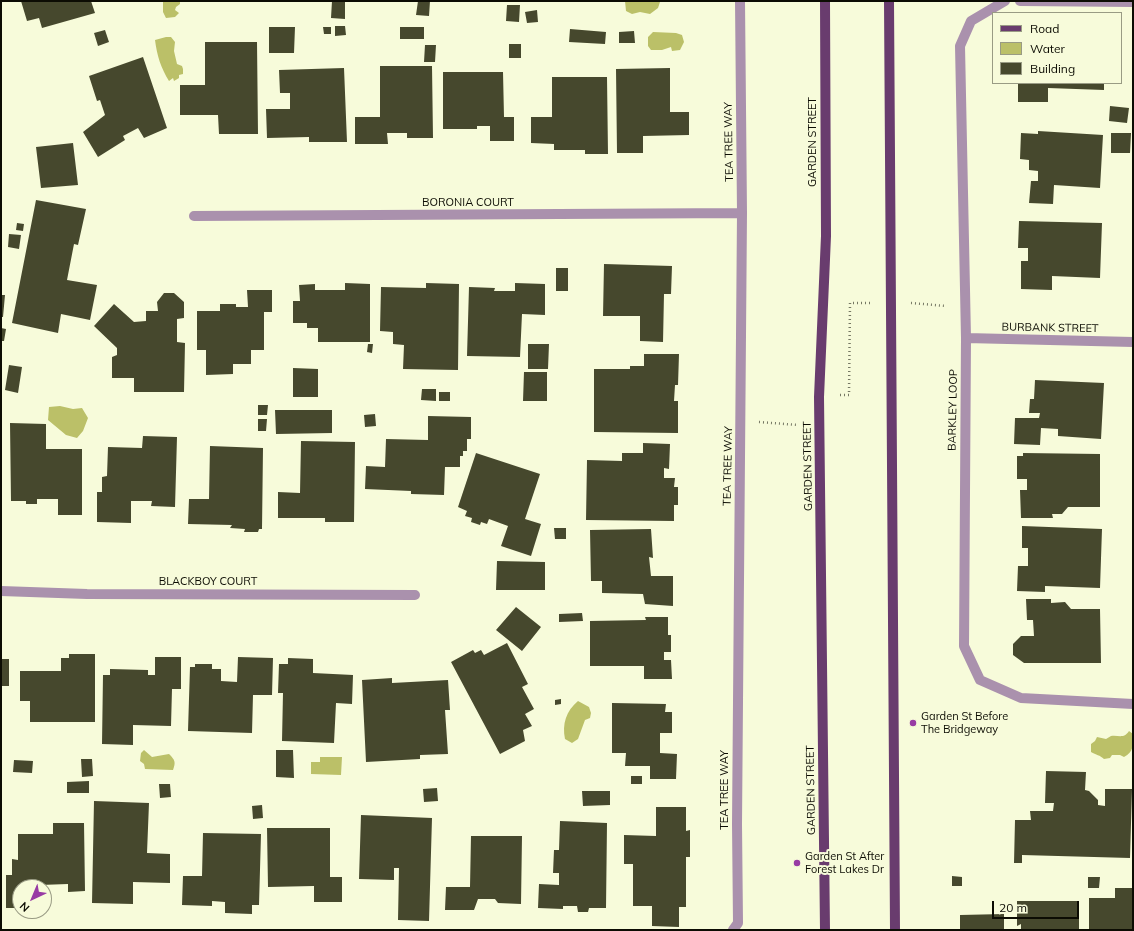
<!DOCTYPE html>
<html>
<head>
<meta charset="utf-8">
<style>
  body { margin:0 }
  #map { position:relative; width:1134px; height:931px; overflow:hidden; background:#f7fbda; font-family:Mulish,sans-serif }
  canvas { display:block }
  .frame { position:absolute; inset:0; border:2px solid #0c0c03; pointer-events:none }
  .legend { position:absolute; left:992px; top:12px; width:130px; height:72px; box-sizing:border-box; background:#f7fbda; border:1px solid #999b84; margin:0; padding:5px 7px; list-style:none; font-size:12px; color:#0c0c03 }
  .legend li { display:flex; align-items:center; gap:8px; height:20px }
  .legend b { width:20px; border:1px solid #999b84 }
  .north { position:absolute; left:12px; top:879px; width:40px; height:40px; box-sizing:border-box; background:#f7fbda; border:1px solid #999b84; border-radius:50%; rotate:224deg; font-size:11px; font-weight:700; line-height:16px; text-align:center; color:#0c0c03 }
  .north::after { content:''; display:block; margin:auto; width:14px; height:18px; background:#983ba4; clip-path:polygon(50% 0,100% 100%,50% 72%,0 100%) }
  .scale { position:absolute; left:992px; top:901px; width:87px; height:18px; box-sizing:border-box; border:2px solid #0c0c03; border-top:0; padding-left:5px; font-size:12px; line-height:14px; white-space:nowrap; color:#0c0c03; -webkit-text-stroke:3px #f7fbda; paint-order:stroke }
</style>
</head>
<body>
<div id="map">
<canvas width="1134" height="931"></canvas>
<div class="frame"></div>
<ul class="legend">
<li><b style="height:5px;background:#693c6e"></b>Road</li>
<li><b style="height:11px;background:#bbc068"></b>Water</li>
<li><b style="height:11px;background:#46482d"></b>Building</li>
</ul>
<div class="north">N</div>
<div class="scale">20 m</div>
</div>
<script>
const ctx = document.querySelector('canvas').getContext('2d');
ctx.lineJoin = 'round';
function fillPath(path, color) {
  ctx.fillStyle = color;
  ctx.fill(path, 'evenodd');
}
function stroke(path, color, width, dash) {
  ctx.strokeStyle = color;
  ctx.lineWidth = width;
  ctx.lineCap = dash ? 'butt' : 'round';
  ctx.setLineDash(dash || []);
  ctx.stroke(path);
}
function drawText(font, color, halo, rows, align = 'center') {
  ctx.font = font + ' Mulish,sans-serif';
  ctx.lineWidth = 4;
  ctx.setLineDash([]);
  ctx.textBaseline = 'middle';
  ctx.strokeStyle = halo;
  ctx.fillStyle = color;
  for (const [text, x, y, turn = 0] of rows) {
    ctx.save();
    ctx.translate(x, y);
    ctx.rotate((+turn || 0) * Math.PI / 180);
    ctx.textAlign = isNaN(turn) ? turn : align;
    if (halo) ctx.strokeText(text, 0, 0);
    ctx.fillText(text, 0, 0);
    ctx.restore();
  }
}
fillPath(new Path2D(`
  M163,1H180V4L176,7L175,10L179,13L175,17L166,18L163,12Z
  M625,1H659L660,2L658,8L650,14L640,12L632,14L626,11Z
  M653,32L676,33L682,35L684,42L680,50L672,51L671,47L662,50H651L648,46V37Z
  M166,37H171L175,42L174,51L177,64L182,66L183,69V74L179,75V78L174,81L173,78L169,81C161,68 157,56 155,40Z
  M60,406L73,409L82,408L88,418L83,431L77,438L66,435L48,420L49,407Z
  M578,701L589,707L591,713L590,718L585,720L578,739L572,743L565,739C562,724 566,711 578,701Z
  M1129,731L1133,734C1133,745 1134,752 1124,757L1120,755H1112L1110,758L1104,759C1100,755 1096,755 1091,752V744L1095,741L1097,737L1106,739L1111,736C1119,735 1124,739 1129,731Z
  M144,750L152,757L169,754C175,760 176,762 173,770L145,769L144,764L140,761L141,753Z
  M320,757H342L341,775L311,774V762H320Z`), '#bbc068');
fillPath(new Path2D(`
  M21,1H91L95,13L42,28L39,18L27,21Z
  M332,1H345V19L331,18Z
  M418,1H430L429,16L416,15Z
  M507,5H520L519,22L506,21Z
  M537,10L538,22L527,23L525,12Z
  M335,26H345L346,35L335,36Z
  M269,27H295L294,53H269Z
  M323,27H331V34H324Z
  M400,27H424V39H400Z
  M570,29L606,32L605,44L569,42Z
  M105,30L109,42L98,46L94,33Z
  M634,31L635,43H619V32Z
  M205,42H257L258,134H219L218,115H180V85H205Z
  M509,44H521V58H509Z
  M425,45H436L435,62H424Z
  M143,57L167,128L144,138L138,128L123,136L125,140L98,157L83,132L105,115L100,100L97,101L89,76Z
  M380,66H432L433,138H407V133H387L388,144H355V117H380Z
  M344,68L347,142H309V137L267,138L266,109H290V93H280L279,70Z
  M670,68V112H689V135L643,136V153H617L616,69Z
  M443,72H503L504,117H514V141H490V126H477V129H443Z
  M552,77H607L608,154H585V150H554V144L531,143V117H552Z
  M1018,83H1104V90L1048,88V102H1018Z
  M1110,106L1129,108L1127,123L1109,121Z
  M1038,131L1103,135L1100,188L1054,185L1053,204L1029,203L1031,181H1038V171L1029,170V160L1020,159L1021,133L1038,134Z
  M1111,133H1131L1130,153H1111Z
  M73,143L78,185L41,188L36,147Z
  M36,200L86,209L78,245L74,244L67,280L97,285L90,320L61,314L58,333L12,323Z
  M1019,221L1102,223L1100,278L1052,276V290L1021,289V261H1028V248H1018Z
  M17,223L24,224L23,231L16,230Z
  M9,234L21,235L19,249L8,247Z
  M604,264L672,266L671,294H664L663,342L640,341V316H603Z
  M556,268H568V291H556Z
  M345,283L370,284V342H318V328H307V323H293V301H300L299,285L315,284V290H345Z
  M426,283L459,284L458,370L403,369L404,345L393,344V332L380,331L381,287L426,288Z
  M515,283L545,284V315L522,314L520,357L467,356L469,287L495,288L494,291H515Z
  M247,290H272V312H264V350H251V364H233V374L206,375V350H197V311H220V304H236V307H248Z
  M164,293H174L184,302V318L177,319V342L185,343L184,392H134V378H112V357L117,355V348L94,326L114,304L134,322L146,321V311H158L157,302Z
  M1,295H5L3,317H1Z
  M1,328L6,329L4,341H1Z
  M368,344H373L372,353L367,352Z
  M528,344H549L548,369H528Z
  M644,354H679L678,385H675L674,401H678V433L594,432V369H630V366H644Z
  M9,365L22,367L18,393L5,390Z
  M293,368L318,369V397H293Z
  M524,372H547V401H523Z
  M1035,380L1104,383L1101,439L1058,436V429L1041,428L1040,445L1014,444L1015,418H1039L1040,413H1029L1030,399H1034Z
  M422,389H436V401L421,400Z
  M439,392H450V401H439Z
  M258,405H268L267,415H258Z
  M275,410H332V433L276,434Z
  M375,414L376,426L365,427L364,415Z
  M428,416L471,417V439H467V451H463V456H460V467H445L444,495L411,494V491L365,489L366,466L385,467L386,439L428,440Z
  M258,419H267L266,431H258Z
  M10,423L46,424V449H82V515H58V499H37V504H26V501H11Z
  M143,436L177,437L175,507L151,506L152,501H131V523L97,522V492H102V477L107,476L108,447L142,448Z
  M301,441L355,442L354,522H325V518H278V492L300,493Z
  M643,443L670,444L669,469L664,468V478H675L674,487H678V505H674V521L586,520L587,460L622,461V453H643Z
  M210,446L263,448L262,529H259L258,532H244L245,529L230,528L232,525L188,524L189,499H209Z
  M476,453L540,474L525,519L541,524L531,556L501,546L508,526L489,519L487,524L481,522L480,525L471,522L472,518L465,516L467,511L458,507Z
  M1023,453L1100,454V507H1068L1062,514H1052L1053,518H1021L1020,490H1027V479H1017V456H1023Z
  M1022,526L1102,529L1100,588L1045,586V592L1017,591L1018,566H1028V548H1022Z
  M554,528H566V539H555Z
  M651,529L653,558L649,557L651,576H673V606L645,604L643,594L602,593V581H591L590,530Z
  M497,561L545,562V590H496Z
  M1026,599H1051V603L1065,602L1071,609H1100L1101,663H1024L1013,655V644L1021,636H1034L1033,620H1027Z
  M516,607L541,627L522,651L496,630Z
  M582,613L583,621L559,622V614Z
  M645,617H668V635H671V652H664V660H671L672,679H644V666H590V621L646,620Z
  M507,643L528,684L522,687L534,709L525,714L532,726L523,730L525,741L500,754L451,662L473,650L475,653L481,650L484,655Z
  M69,654H95V722H30V701H20V671H61V658H69Z
  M155,657H181V689H172L171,726L133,725V745L102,744L103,675H110V669L148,670V675H155Z
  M238,657L273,658L272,695H253L252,733L188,731L190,667H195V664H212V669H221V681L237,682Z
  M288,658L313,659V673L353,675L352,704L336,703L334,743L282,741L283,693H278L279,664H288Z
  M1,659H9V686H1Z
  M392,678V683L448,680L450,710H445L448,754L420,755V759L366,762L362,680Z
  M561,699V704L555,705V700Z
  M612,703L666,704L665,712H672V733H660V753L677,754L676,779H650V766H625L626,753H612Z
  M276,750H293L294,778L276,777Z
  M81,759H92L93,776L82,777Z
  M14,760L33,761L32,773L13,772Z
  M1046,771L1086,772L1085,790L1089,791L1098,800V805L1105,806V789H1132L1130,858L1022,855V863H1014L1015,820H1031L1030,811H1053L1054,803H1045Z
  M631,776H642V784H631Z
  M89,781V793H67V782Z
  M159,784H170L171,797L160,798Z
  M437,788L438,801L424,802L423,789Z
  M582,791H610V805L583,806Z
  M94,801L149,803L147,853L170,854V883L133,882V904L92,903Z
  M262,805L263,818L253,819L252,806Z
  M656,807H686V831L690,830V857H686V907H679V927L652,926V906H633V864H624V835L656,836Z
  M361,815L432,818L429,921L398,920L399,868H394V880L359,879Z
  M560,821L607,823L606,908H589L588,912H578L577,906H563V909L538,908L539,884L559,885V873H553L554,850H559Z
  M53,823H84L85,891L68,892V884L40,885V887H20V908H6V875H12V859L18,860V834H53Z
  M267,828H330V877H342V902H314V886L268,887Z
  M203,833L261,834L259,905H252V914L225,913V902L212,901V906L182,905L183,876H202Z
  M471,836H522L521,904L498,903L495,899H478L474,910H445L446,887H470Z
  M952,876L962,877V886H952Z
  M1088,877H1100L1099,888H1088Z
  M1115,888H1133V930H1089V898H1115Z
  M1017,901H1079V930H1021V924L1017,926Z
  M1004,914V930H960V915Z`), '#46482d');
stroke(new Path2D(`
  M911,303L946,306
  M840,395H849L850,303H870
  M759,422L798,425`), '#767864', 2.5, [1, 3]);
stroke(new Path2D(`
  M1005,1L971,21L960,46L966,338L964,646L980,680L1021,698L1133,704
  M1020,1L1133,2
  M194,216L742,213
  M966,338L1133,342
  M1,591L87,594L415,595
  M733,930L738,923L737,824L742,213L740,1`), '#aa91ad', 10);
stroke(new Path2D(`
  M889,1L895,930
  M825,930L819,397L826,236L825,1`), '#693c6e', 10);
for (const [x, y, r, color] of [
  [913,723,4,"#983ba4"],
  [797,863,4,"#983ba4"]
]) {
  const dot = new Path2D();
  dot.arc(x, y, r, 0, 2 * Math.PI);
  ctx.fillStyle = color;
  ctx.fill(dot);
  stroke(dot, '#f7fbda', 1.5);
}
drawText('11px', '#0c0c03', '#f7fbda', [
  ["TEA TREE WAY",729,142,-91],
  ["GARDEN STREET",813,142,-90],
  ["BORONIA COURT",468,203],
  ["BURBANK STREET",1050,328,1],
  ["BARKLEY LOOP",953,410,-89],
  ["TEA TREE WAY",728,466,-89],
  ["GARDEN STREET",808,466,-91],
  ["BLACKBOY COURT",208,582],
  ["TEA TREE WAY",725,790,-90],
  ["GARDEN STREET",811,790,-91]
]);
drawText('11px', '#0c0c03', '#f7fbda', [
  ["Garden St Before",921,717],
  ["The Bridgeway",921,730],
  ["Garden St After",805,857],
  ["Forest Lakes Dr",805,870]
], 'left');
</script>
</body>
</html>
